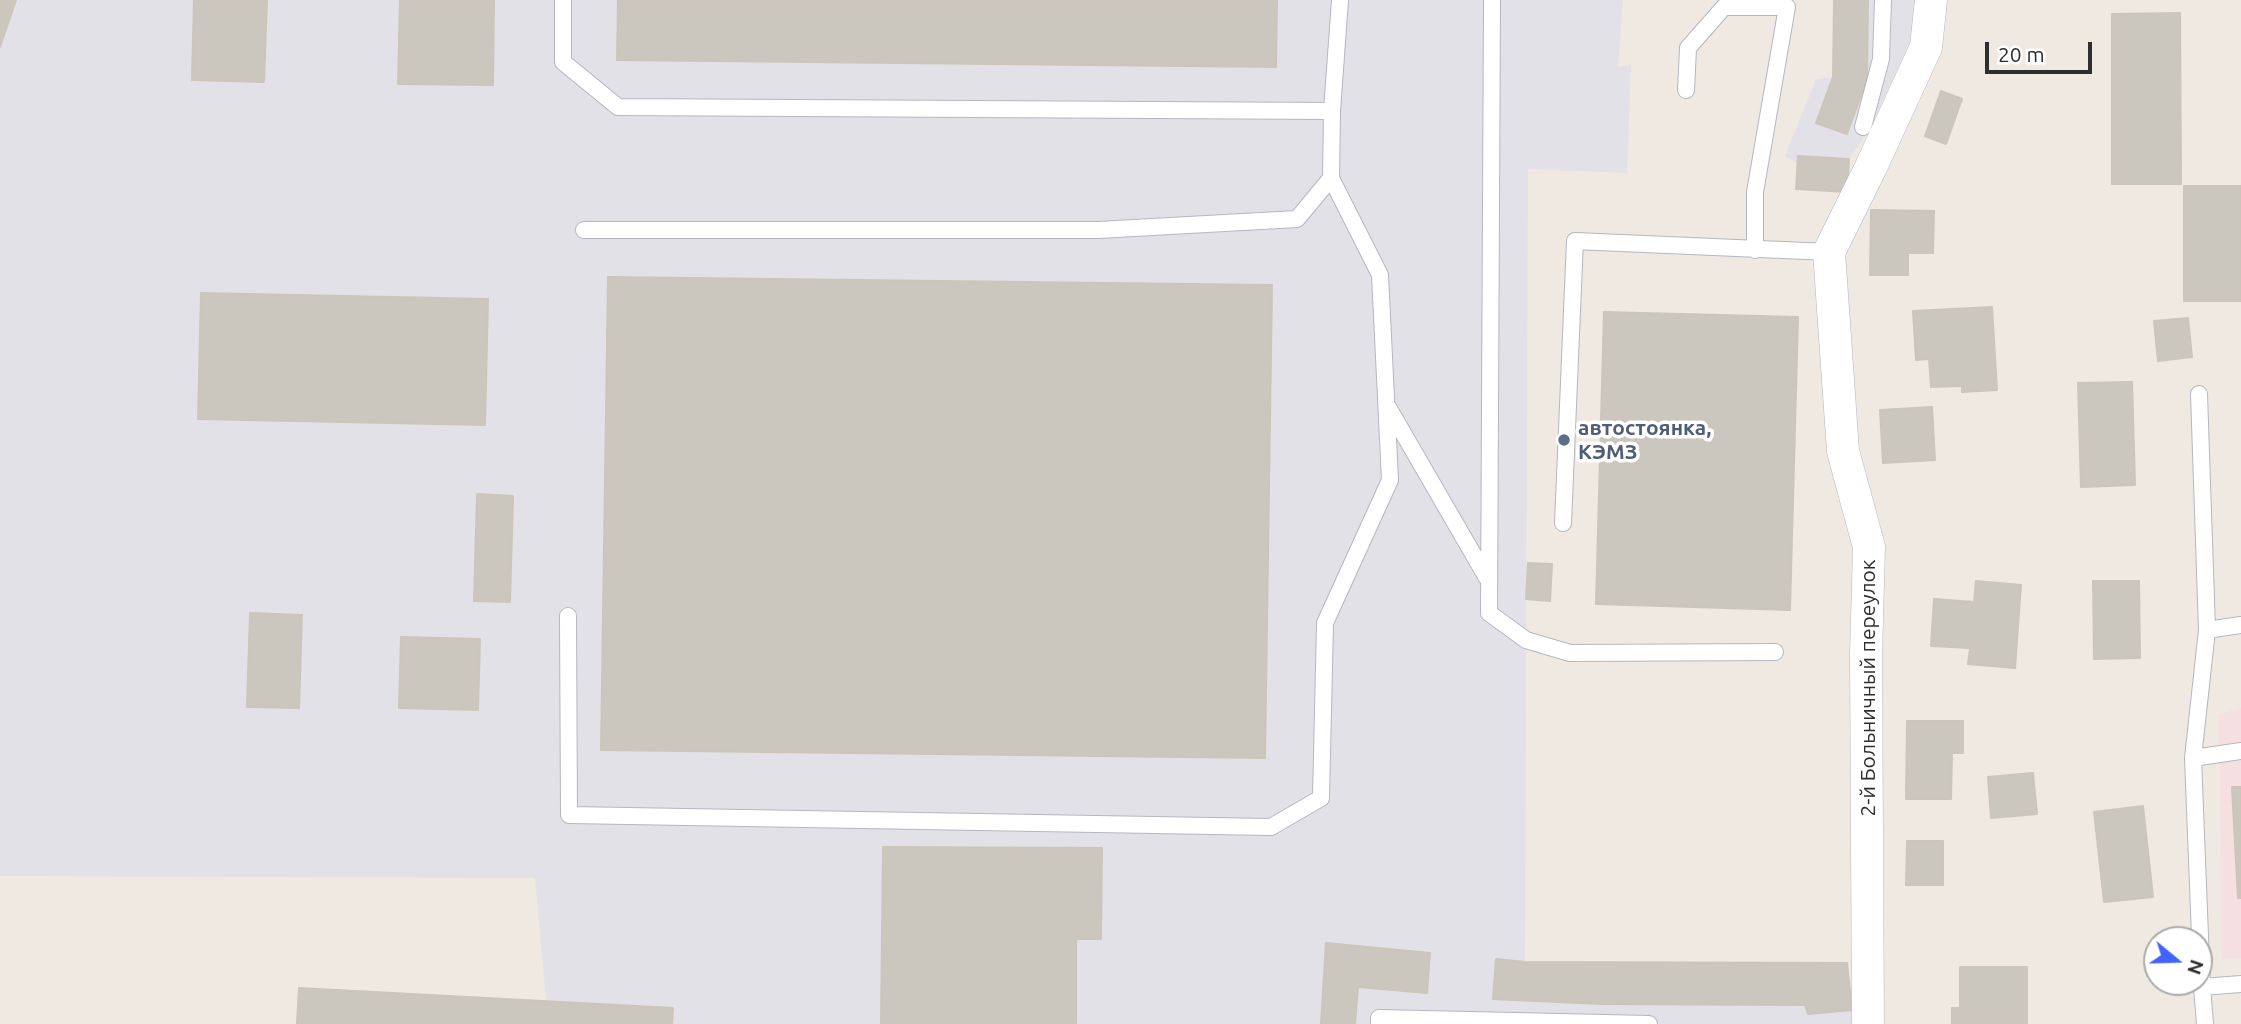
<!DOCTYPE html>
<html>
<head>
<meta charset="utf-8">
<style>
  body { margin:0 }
  #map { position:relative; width:2241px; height:1024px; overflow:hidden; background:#efe9e1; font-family:Ubuntu,sans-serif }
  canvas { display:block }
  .north { position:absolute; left:2143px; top:926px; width:70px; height:70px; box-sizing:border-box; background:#fff; border:2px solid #ababab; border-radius:50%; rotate:109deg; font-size:19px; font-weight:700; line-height:28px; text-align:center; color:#2e2e2e }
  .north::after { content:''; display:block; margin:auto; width:24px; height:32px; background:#4264fb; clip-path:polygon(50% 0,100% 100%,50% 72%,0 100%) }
  .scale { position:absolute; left:1985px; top:42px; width:107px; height:32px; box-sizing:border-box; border:4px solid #2e2e2e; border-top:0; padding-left:9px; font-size:21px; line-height:24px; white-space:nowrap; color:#2e2e2e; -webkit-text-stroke:5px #fff; paint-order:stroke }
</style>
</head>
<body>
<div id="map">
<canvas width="2241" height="1024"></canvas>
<div class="north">N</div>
<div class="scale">20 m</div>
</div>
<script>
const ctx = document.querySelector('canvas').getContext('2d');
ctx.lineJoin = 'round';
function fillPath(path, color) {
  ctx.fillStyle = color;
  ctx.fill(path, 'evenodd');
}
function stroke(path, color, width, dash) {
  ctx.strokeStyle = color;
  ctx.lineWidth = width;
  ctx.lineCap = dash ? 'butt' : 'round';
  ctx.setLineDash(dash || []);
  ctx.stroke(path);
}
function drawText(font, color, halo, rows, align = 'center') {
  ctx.font = font + ' Ubuntu,sans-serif';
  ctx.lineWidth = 7;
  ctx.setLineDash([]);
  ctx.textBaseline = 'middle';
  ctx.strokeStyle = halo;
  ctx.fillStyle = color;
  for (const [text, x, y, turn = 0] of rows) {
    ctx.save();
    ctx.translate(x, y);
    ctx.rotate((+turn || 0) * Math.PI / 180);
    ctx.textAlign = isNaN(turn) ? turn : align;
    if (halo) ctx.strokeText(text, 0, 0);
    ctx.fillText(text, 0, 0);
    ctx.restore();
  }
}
fillPath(new Path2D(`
  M0,0H1623L1618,67L1631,65L1627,173L1528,169L1525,962L1847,963L1852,1024H672L673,1008L546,1001L535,878L0,876Z
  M1834,0H1916L1910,42L1869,130L1849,159L1847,192L1785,156L1816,79L1833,77Z`), '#e3e1e8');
fillPath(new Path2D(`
  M2241,708V958L2222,959L2219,714Z`), '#f5dfe0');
const building = new Path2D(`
  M0,0H16L0,47Z
  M194,0H267L264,82L192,80Z
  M400,0H494L493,85L398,84Z
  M618,0H1277L1276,67L617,60Z
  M1834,0H1868L1867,79L1847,134L1816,123L1833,77Z
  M2180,13L2181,184H2112V14Z
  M1941,91L1962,99L1946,144L1925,136Z
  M1798,156L1849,159L1847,192L1796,189Z
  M2184,186H2241V301H2184Z
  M1871,210L1934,211L1933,253H1908V275H1870Z
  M608,277L1272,285L1265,758L601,750Z
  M201,293L488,299L485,425L198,419Z
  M1992,307L1997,390L1962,392V386L1931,387L1929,359L1916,360L1913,311Z
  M1604,312L1798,317L1790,610L1596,604Z
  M2188,318L2192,357L2158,361L2154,321Z
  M2132,382L2135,485L2081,487L2078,383Z
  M1932,407L1935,460L1883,463L1880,410Z
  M477,494L513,496L510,602L474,601Z
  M1528,563L1552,564L1550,601L1526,599Z
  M1976,581L2021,585L2015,668L1968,664L1970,648L1931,646L1934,599L1974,602Z
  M2093,581H2139L2140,658L2094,659Z
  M250,613L302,615L299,708L247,707Z
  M401,637L480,639L478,710L399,708Z
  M1907,721H1963V753H1952L1951,799H1906Z
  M2033,773L2037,814L1991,818L1988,777Z
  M2232,787H2241V898H2238Z
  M2143,806L2153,897L2104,902L2094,812Z
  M1907,841H1943V885H1906Z
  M883,847L1102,848L1101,939H1076V1024H881Z
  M1326,943L1430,953L1427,993L1358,987L1355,1024H1321Z
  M1496,959L1525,962L1847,963L1852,1010L1808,1014L1805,1005L1601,1004L1493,999Z
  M1960,967H2027V1008H1960Z
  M299,988L673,1008L672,1024H297Z
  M1952,1008H2027V1024H1952Z`);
fillPath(building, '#cbc7bf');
stroke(building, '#cbc5ba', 2);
const lane = new Path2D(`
  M563,0V62L618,107L1332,111
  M1492,0L1489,613L1526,640L1570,653L1775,652
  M1686,90L1688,48L1724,7H1787L1755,192V250
  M1863,127L1881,59L1883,0
  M584,230H1098L1297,219L1331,178
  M2199,394L2207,630L2193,758L2202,987
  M1388,407L1487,578
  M1563,523L1575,241L1829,252
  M568,616L569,815L1271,827L1321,798L1325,623L1390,480L1380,275L1331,178L1332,111L1340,0
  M2207,630L2241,625
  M2193,758L2241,751
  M1379,1024V1018L1649,1024
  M2205,1024L2202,987L2241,984`);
const street = new Path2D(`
  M1868,1024L1866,655L1869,547L1843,451L1829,252L1871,167L1926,47L1931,0`);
stroke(lane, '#b4b7c1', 18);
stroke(street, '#b4b7c1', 33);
stroke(lane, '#fff', 16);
stroke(street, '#fff', 32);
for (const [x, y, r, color] of [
  [1564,440,7,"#5c6f8a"]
]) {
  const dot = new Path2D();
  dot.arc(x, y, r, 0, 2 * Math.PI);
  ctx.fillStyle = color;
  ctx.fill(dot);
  stroke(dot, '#fff', 2.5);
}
drawText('bold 21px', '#4e5e75', '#fff', [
  ["автостоянка,",1578,428],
  ["КЭМЗ",1578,452]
], 'left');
drawText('21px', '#2e2e2e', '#fff', [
  ["2-й Больничный переулок",1868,688,-90]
]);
</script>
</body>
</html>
